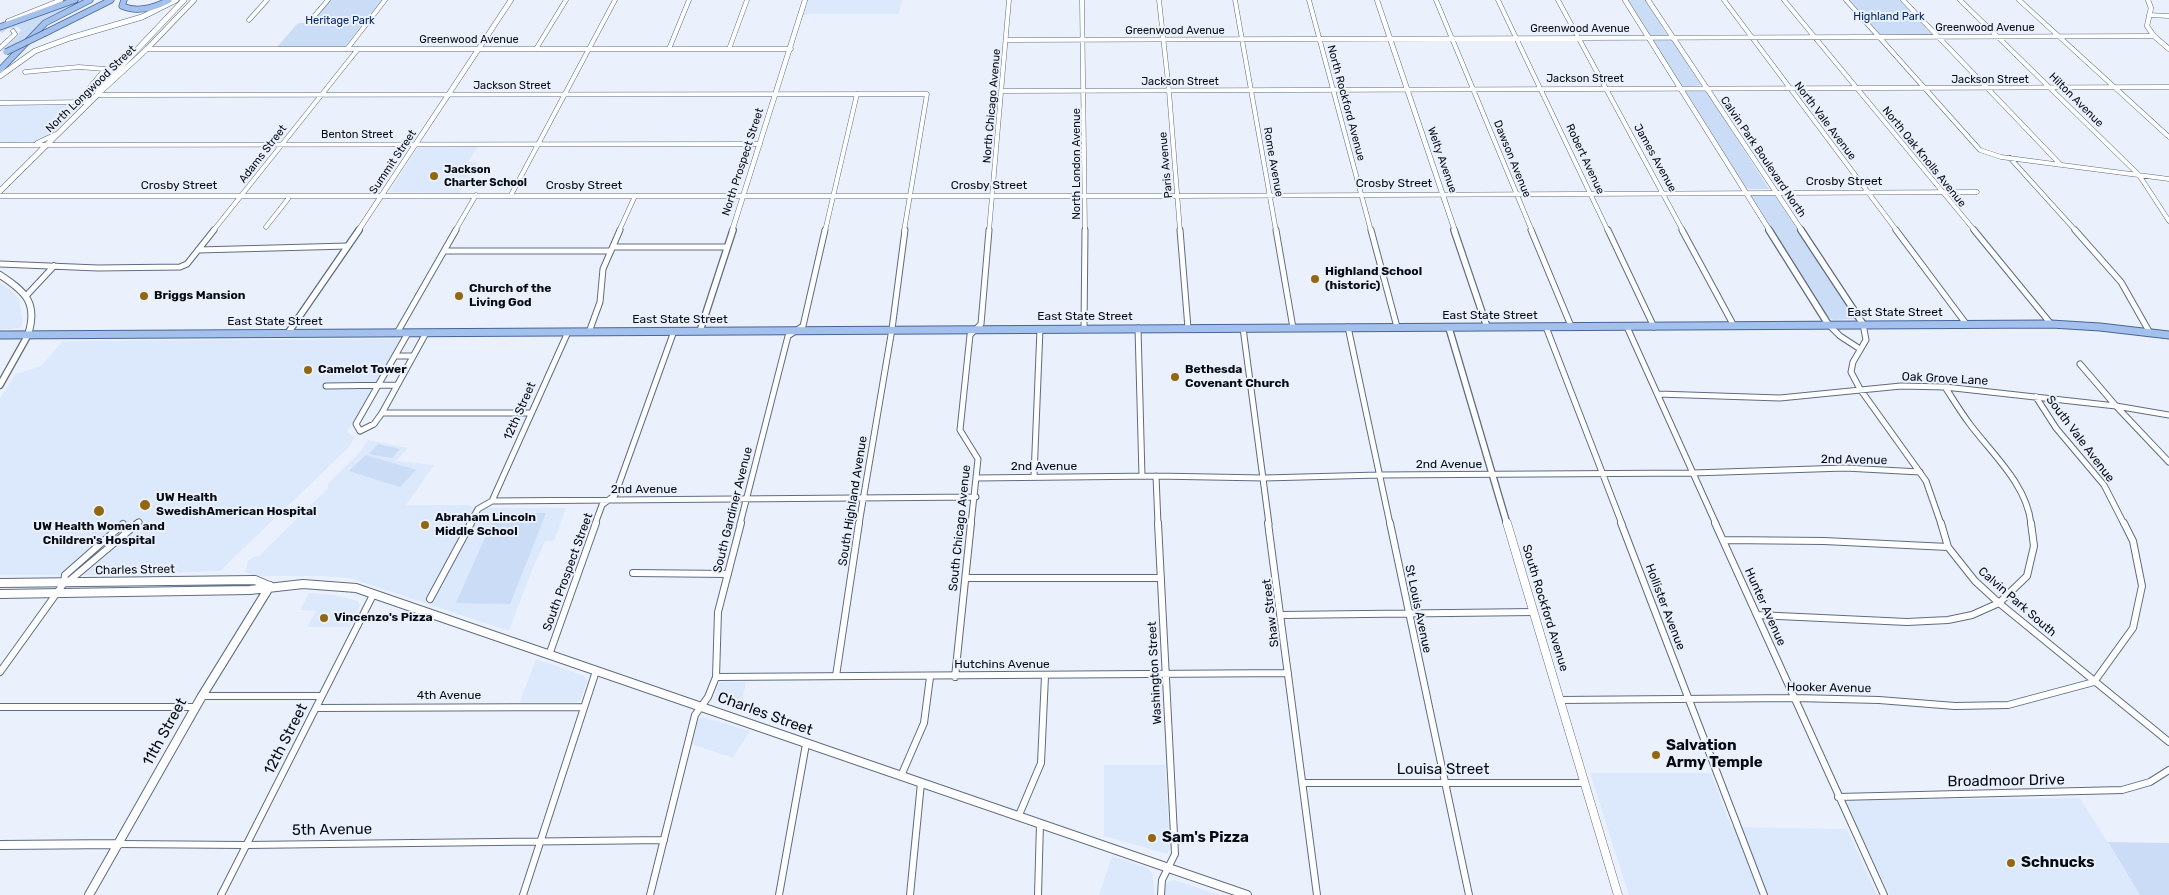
<!DOCTYPE html>
<html>
<head>
<meta charset="utf-8">
<style>
  body { margin:0 }
  canvas { display:block; background:#ebf1fc }
</style>
</head>
<body>
<canvas width="2169" height="895"></canvas>
<script>
const ctx = document.querySelector('canvas').getContext('2d');
ctx.lineJoin = 'round';
function fillPath(path, color) {
  ctx.fillStyle = color;
  ctx.fill(path, 'evenodd');
}
function stroke(path, color, width, dash) {
  ctx.strokeStyle = color;
  ctx.lineWidth = width;
  ctx.lineCap = dash ? 'butt' : 'round';
  ctx.setLineDash(dash || []);
  ctx.stroke(path);
}
function drawText(font, color, halo, rows, align = 'center') {
  ctx.font = font + ' Rubik,sans-serif';
  ctx.lineWidth = 4;
  ctx.setLineDash([]);
  ctx.textBaseline = 'middle';
  ctx.strokeStyle = halo;
  ctx.fillStyle = color;
  for (const [text, x, y, turn = 0] of rows) {
    ctx.save();
    ctx.translate(x, y);
    ctx.rotate((+turn || 0) * Math.PI / 180);
    ctx.textAlign = isNaN(turn) ? turn : align;
    if (halo) ctx.strokeText(text, 0, 0);
    ctx.fillText(text, 0, 0);
    ctx.restore();
  }
}
fillPath(new Path2D(`
  M808,0H902L899,14H807L802,17Z
  M0,104H79V105L50,136L38,142L0,143Z
  M478,146L468,162L477,163L459,193L389,192L418,147Z
  M0,283L12,291L19,300L22,317V325L20,328L0,330Z
  M402,339L347,432L355,437L348,448L220,571L112,575H0V398L16,374L41,366L63,341Z
  M368,440L408,448L396,461L434,465L406,505H469L474,508H566L554,541H545L530,575L509,631L350,578L319,576H254L245,572L248,561L253,557L259,556L328,488V484L361,451Z
  M309,593L335,595L358,601L360,606L349,627H307L316,611L300,610Z
  M536,659L584,676L587,680L581,699L576,702H520Z
  M721,682H746L740,712L715,700L717,685Z
  M703,717L750,731L733,758L692,744L698,720Z
  M1104,765H1165L1170,849L1167,854L1104,836Z
  M1590,773H1711L1731,827L1847,829L1877,895H1629Z
  M2080,798L2140,895H1890L1847,806L1850,800Z
  M1112,856L1148,868L1153,875L1154,895H1099Z
  M1175,880L1219,895H1165V887L1168,882Z`), '#dce8fb');
fillPath(new Path2D(`
  M76,0H85L49,18L25,40L0,52V50L17,36L21,30L18,27L7,29L3,33L0,32V29Z
  M330,0H382L345,47H277L298,23H312Z
  M1626,0H1646L1667,35L1653,36L1648,34Z
  M1847,0H1900L1932,34H1879Z
  M1654,39L1672,40L1701,85L1685,87L1680,84L1652,41Z
  M1685,90H1704L1707,92L1769,189H1750L1745,187Z
  M1752,194L1775,196L1854,315V319L1833,320L1827,316L1751,196Z
  M378,444L400,449L392,458L369,454Z
  M366,455L416,470L400,487L349,471Z
  M496,513H546L510,604L456,603Z
  M2108,842L2169,843V895H2140Z`), '#cbdcf7');
const minorFar2 = new Path2D(`
  M1082,0L1085,231
  M1159,0L1169,91L1180,231
  M1235,0L1276,231
  M1309,0L1371,231
  M1436,0L1532,231
  M1498,0L1608,231
  M1558,0L1683,231
  M1724,0L1897,231
  M1784,0L1975,231
  M1846,0L1980,150L2001,157L2169,179
  M1903,0L2060,164
  M1960,0L2139,175L2169,221
  M2019,0L2169,137
  M2149,15L2169,16
  M249,20L267,0
  M8,21L61,0
  M310,21L328,0
  M1007,40L2154,36
  M0,48L15,34L13,31
  M147,49H791
  M347,49L385,0
  M536,49L566,0
  M669,49L689,0
  M729,49L747,0
  M25,72L79,67L105,69L77,103
  M1001,91L2169,87
  M97,95L927,94L904,231
  M0,103L89,102
  M37,143L56,134
  M0,145L760,144
  M2010,158L2076,231
  M511,195L615,0
  M0,196H1177L1977,192
  M266,227L288,199V196
  M213,231L358,49
  M455,231L476,195
  M619,231L635,196
  M825,231L857,94
  M989,231L1009,0`);
const minorFar1 = new Path2D(`
  M1180,230L1188,328
  M1276,230L1293,328
  M1371,230L1397,327
  M1531,230L1571,326
  M1608,230L1654,327
  M1682,230L1734,326
  M1896,230L1967,325
  M1974,230L2051,324
  M2075,230L2121,282L2150,333
  M613,247H726
  M198,250L348,246
  M445,251H611
  M0,264L98,268L180,267L187,264L214,230
  M26,296L54,266
  M1863,324L1866,340L1853,362L1851,372L1860,389L1926,481L1941,524
  M1829,325L1840,336L1860,349
  M1348,327L1390,524
  M1546,327L1622,524
  M1627,327L1716,524
  M1138,328L1142,476
  M1243,328L1269,524
  M1084,329L1085,230
  M589,332L600,302L603,269L620,230
  M397,333L456,230
  M408,333L356,424L360,431L374,424L382,413L426,333
  M395,356H412
  M2080,364L2116,406L2169,462
  M326,386L396,385
  M1945,387C1953,399 1960,411 1969,423C1991,453 2027,484 2031,524
  M1658,394L1780,398L1901,386L1945,387L2116,406L2169,415
  M2036,397L2056,428L2104,485L2124,524
  M382,413H531
  M1034,476L1040,329
  M1156,476L1158,524
  M977,478L1156,476L1264,478L1379,475L1693,473L1845,468L1920,472
  M492,501L976,497
  M136,524L139,522
  M470,524L478,509L492,501L568,332
  M595,524L602,505L615,495L674,331
  M740,524L788,336L803,326L825,230
  M859,524L892,329L905,230
  M971,524L978,459L960,430L970,335L981,324L989,230`);
const minor = new Path2D(`
  M1158,523L1175,854L1162,880L1161,895
  M1268,523L1317,895
  M1390,523L1469,895
  M1621,523L1764,895
  M1715,523L1884,895
  M1941,523L1948,547L1975,581L1999,603L2169,742
  M1723,540L1824,541L1948,547
  M633,573L728,574
  M966,578H1161
  M69,581L138,523
  M430,599L471,523
  M1281,615L1534,612
  M1757,615L1907,622L1948,620L1972,615L1999,603L2027,576L2034,546L2031,523
  M549,655L596,523
  M0,672L64,583L65,575L123,524
  M836,676L859,523
  M716,677L1288,673
  M955,677L971,523
  M202,696H321
  M1560,700L1795,698L1879,700L1955,706L2008,705L2094,682L2133,628L2142,586L2133,541L2124,523
  M0,707H196
  M316,708L583,707
  M901,776L924,723L930,677
  M1303,783H1584
  M1838,797L2122,790L2150,782L2169,770
  M1019,815L1041,763L1045,676
  M119,844L246,845L664,840
  M221,895L373,595
  M523,895L596,671
  M650,895L695,715L708,697L716,677L718,612L741,523
  M779,895L806,744
  M910,895L921,783
  M1038,895L1040,823`);
const tertiaryFar2 = new Path2D(`
  M1377,0L1455,231
  M1625,0L1770,231
  M1648,0L1802,231
  M2148,0L2151,8L2147,26L2154,36L2169,49
  M97,95L147,49L194,0
  M358,231L511,0
  M732,231L805,0`);
const tertiaryFar1 = new Path2D(`
  M1454,230L1487,327
  M1769,230L1828,324
  M1801,230L1863,324
  M1449,328L1507,524
  M700,331L733,230
  M288,333L359,230
  M0,385L28,335`);
const tertiary = new Path2D(`
  M1507,523L1618,895`);
const secondaryFar2 = new Path2D(`
  M0,76L35,51L70,38L142,17L176,0
  M0,191L97,95L98,91L184,0`);
const secondaryFar1 = new Path2D(`
  M0,275C26,292 38,303 28,335`);
const secondary = new Path2D(`
  M0,583L255,580L269,586
  M0,594L250,590L303,584L356,588L1247,895
  M0,845L119,844
  M89,895L202,696L270,586`);
const primaryFar1 = new Path2D(`
  M124,0L122,6C138,13 154,8 169,0
  M0,27L75,0
  M45,33L111,0
  M0,70L45,23L90,0`);
const primary = new Path2D(`
  M0,335L2051,324L2100,327L2169,335`);
stroke(minorFar2, '#5e6c82', 5);
stroke(minorFar1, '#5e6c82', 7);
stroke(minor, '#5e6c82', 8);
stroke(tertiaryFar2, '#5e6c82', 5.5);
stroke(tertiaryFar1, '#5e6c82', 8);
stroke(tertiary, '#5e6c82', 9);
stroke(secondaryFar2, '#5e6c82', 6);
stroke(secondaryFar1, '#5e6c82', 8);
stroke(secondary, '#5e6c82', 10);
stroke(primaryFar1, '#456699', 7);
stroke(primary, '#456699', 9);
stroke(minorFar2, '#fff', 4);
stroke(minorFar1, '#fff', 5);
stroke(minor, '#fff', 6);
stroke(tertiaryFar2, '#fff', 4.5);
stroke(tertiaryFar1, '#fff', 5.5);
stroke(tertiary, '#fff', 8);
stroke(secondaryFar2, '#fff', 5);
stroke(secondaryFar1, '#fff', 6);
stroke(secondary, '#fff', 8);
stroke(primaryFar1, '#a4c0ed', 5.5);
stroke(primary, '#a4c0ed', 7);
const primaryBridge = new Path2D(`
  M6,52L45,33`);
stroke(primaryBridge, '#456699', 7, []);
stroke(primaryBridge, '#a4c0ed', 5.5);
for (const [x, y, r, color] of [
  [434,176,5,"#916810"],
  [1315,279,5,"#916810"],
  [144,296,5,"#916810"],
  [459,296,5,"#916810"],
  [308,370,5,"#916810"],
  [1175,377,5,"#916810"],
  [145,505,6,"#916810"],
  [99,511,6,"#916810"],
  [425,525,5,"#916810"],
  [324,618,5,"#916810"],
  [1656,755,5,"#916810"],
  [1152,838,5,"#916810"],
  [2011,863,5,"#916810"]
]) {
  const dot = new Path2D();
  dot.arc(x, y, r, 0, 2 * Math.PI);
  ctx.fillStyle = color;
  ctx.fill(dot);
  stroke(dot, '#ebf1fc', 2);
}
drawText('11px', '#022964', '#ebf1fc', [
  ["Highland Park",1889,17],
  ["Heritage Park",340,21]
]);
drawText('11px', '#070c14', '#ebf1fc', [
  ["Greenwood Avenue",1985,28],
  ["Greenwood Avenue",1580,29],
  ["Greenwood Avenue",1175,31],
  ["Greenwood Avenue",469,40],
  ["Jackson Street",1585,79],
  ["Jackson Street",1990,80],
  ["Jackson Street",1180,82],
  ["Jackson Street",512,86],
  ["North Longwood Street",91,89,-44],
  ["Hilton Avenue",2076,100,45],
  ["North Rockford Avenue",1346,103,75],
  ["North Chicago Avenue",992,106,-85],
  ["North Vale Avenue",1825,121,53],
  ["Benton Street",357,135],
  ["Adams Street",263,154,-52],
  ["Calvin Park Boulevard North",1763,157,56],
  ["North Oak Knolls Avenue",1924,157,51],
  ["James Avenue",1655,158,61],
  ["Dawson Avenue",1512,159,68],
  ["Robert Avenue",1585,159,65],
  ["Welty Avenue",1442,160,71],
  ["Summit Street",393,162,-56],
  ["North Prospect Street",743,162,-72],
  ["Rome Avenue",1273,162,80],
  ["North London Avenue",1077,164,-90],
  ["Paris Avenue",1166,165,-95]
]);
drawText('bold 11px', '#070c14', '#ebf1fc', [
  ["Jackson",444,170],
  ["Charter School",444,183]
], 'left');
drawText('12px', '#070c14', '#ebf1fc', [
  ["Crosby Street",1844,182],
  ["Crosby Street",1394,184],
  ["Crosby Street",179,186],
  ["Crosby Street",584,186],
  ["Crosby Street",989,186],
  ["East State Street",1895,313],
  ["East State Street",1490,316],
  ["East State Street",1085,317],
  ["East State Street",680,320],
  ["East State Street",275,322],
  ["Oak Grove Lane",1945,379,3],
  ["12th Street",520,411,-66],
  ["South Vale Avenue",2080,439,53],
  ["2nd Avenue",1854,460,1],
  ["2nd Avenue",1449,465],
  ["2nd Avenue",1044,467],
  ["2nd Avenue",644,490],
  ["South Highland Avenue",853,501,-81],
  ["South Gardiner Avenue",733,510,-76],
  ["South Chicago Avenue",960,528,-84],
  ["Charles Street",135,570,-1],
  ["South Prospect Street",568,572,-70],
  ["Calvin Park South",2017,602,41],
  ["Hollister Avenue",1665,607,69],
  ["Hunter Avenue",1765,607,66],
  ["South Rockford Avenue",1545,608,73],
  ["St Louis Avenue",1418,609,78],
  ["Shaw Street",1271,613,-97],
  ["Hutchins Avenue",1002,665],
  ["Washington Street",1155,673,-93],
  ["Hooker Avenue",1829,688,1],
  ["4th Avenue",449,696]
]);
drawText('bold 12px', '#070c14', '#ebf1fc', [
  ["Highland School",1325,272],
  ["(historic)",1325,286],
  ["Church of the",469,289],
  ["Living God",469,303],
  ["Briggs Mansion",154,296],
  ["Camelot Tower",318,370],
  ["Bethesda",1185,370],
  ["Covenant Church",1185,384],
  ["UW Health",156,498],
  ["SwedishAmerican Hospital",156,512],
  ["Abraham Lincoln",435,518],
  ["Middle School",435,532],
  ["UW Health Women and",99,527,"center"],
  ["Children's Hospital",99,541,"center"],
  ["Vincenzo's Pizza",334,618]
], 'left');
drawText('15px', '#070c14', '#ebf1fc', [
  ["Charles Street",765,714,20],
  ["11th Street",165,732,-61],
  ["12th Street",286,739,-63],
  ["Louisa Street",1443,770],
  ["Broadmoor Drive",2006,781,-1],
  ["5th Avenue",332,830,-1]
]);
drawText('bold 15px', '#070c14', '#ebf1fc', [
  ["Salvation",1666,746],
  ["Army Temple",1666,763],
  ["Sam's Pizza",1162,838],
  ["Schnucks",2021,863]
], 'left');
</script>
</body>
</html>
